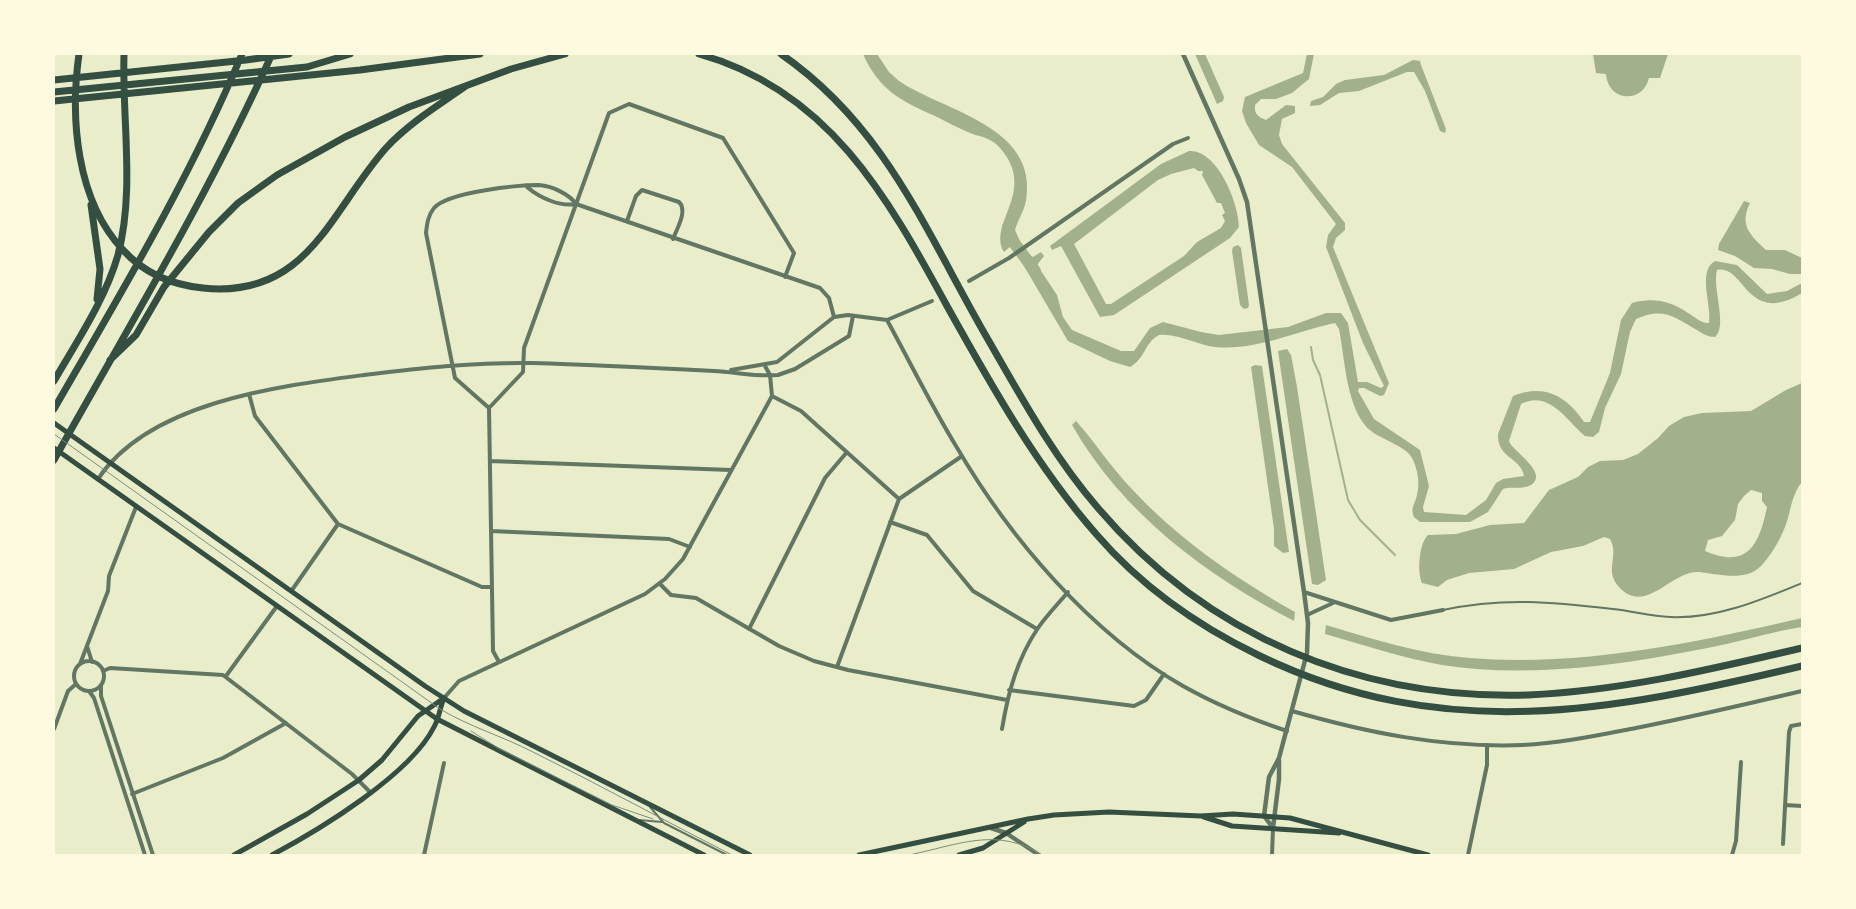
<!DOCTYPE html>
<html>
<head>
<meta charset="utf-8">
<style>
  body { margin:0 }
  #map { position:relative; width:1856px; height:909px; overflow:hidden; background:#e9edc9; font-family:Mulish,sans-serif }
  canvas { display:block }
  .frame { position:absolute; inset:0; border:55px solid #fefae0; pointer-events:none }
</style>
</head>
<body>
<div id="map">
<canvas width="1856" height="909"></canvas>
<div class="frame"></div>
</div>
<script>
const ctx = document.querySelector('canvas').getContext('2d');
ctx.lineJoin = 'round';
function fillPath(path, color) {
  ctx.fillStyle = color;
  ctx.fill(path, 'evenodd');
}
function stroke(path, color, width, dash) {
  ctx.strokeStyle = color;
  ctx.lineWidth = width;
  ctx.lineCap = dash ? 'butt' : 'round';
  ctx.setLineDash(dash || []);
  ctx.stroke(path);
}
fillPath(new Path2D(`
  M863,54H877L889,72L899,81C945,112 1039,126 1026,201C1024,211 1018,220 1015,230L1019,239L1004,252C987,223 1038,191 1000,148C992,138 981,137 970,133C958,128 947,122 935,116C901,101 879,90 863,54Z
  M1195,54H1205L1224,97L1223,101L1217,104Z
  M1307,54H1314L1309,79L1292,93L1276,99H1261L1255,105C1254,114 1258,117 1266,120L1286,105L1295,106V113L1282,119L1279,135L1282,144L1345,223V230L1336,238L1333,247L1389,383L1384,395L1380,396L1364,388H1359L1358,391L1374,419L1420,450L1429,486L1423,507L1424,512L1466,515L1486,500L1496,483L1503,479L1524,476C1521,457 1497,459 1498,434L1513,396C1544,383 1567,396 1584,422H1590L1610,373L1621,320L1632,303C1652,297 1671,301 1688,313C1695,317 1702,324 1709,323C1712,305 1697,271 1715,261L1737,265L1767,294L1787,291L1802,283V293C1746,327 1745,264 1717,270C1712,288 1728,326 1715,337C1708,337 1703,334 1697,330C1673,316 1663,307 1636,319L1630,332L1621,374L1605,408L1599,432L1593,437L1585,436C1568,422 1549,389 1521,404L1509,441C1511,450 1550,473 1531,485C1522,490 1512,486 1503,489L1488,512L1470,522H1420L1414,517C1410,508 1415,504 1417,495C1420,484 1418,469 1412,458C1407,447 1381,439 1371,431C1346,411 1345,358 1339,329L1335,323C1296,331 1256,351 1215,347C1197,345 1178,333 1159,335C1145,342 1145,359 1130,367L1110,361L1068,341L1021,261L1030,255L1033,257L1041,252L1044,256L1037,265L1057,295L1063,317L1072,330L1121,351H1134L1150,328L1163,322L1201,332L1219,335L1288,327L1326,313H1341L1348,323L1358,382H1367L1381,388L1384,386L1363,343L1326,247L1328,235L1336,224L1292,167L1259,145L1246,123L1242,111L1245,97L1303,73Z
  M1593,54H1668L1660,78H1649C1643,104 1608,102 1606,74L1596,73Z
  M1413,60L1420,61L1421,65L1446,129L1445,133L1440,131L1425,91L1414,72H1407L1359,91L1339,93L1320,105L1310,106L1311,101L1323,97L1336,84L1345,80L1384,75Z
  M1189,151C1217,149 1239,203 1239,227L1230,238L1114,315L1100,317L1061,246L1052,250L1050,246L1161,164ZM1194,168L1198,171H1203L1202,175L1217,203H1221L1225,213L1222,215L1225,221L1221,228L1197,242L1184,256L1111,304H1106L1074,244L1158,180L1171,174Z
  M1744,201L1750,203C1739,225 1750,235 1766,250H1785L1802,258V274H1790L1772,269L1754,268L1735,256L1718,250L1719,244Z
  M1238,245L1241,248L1249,305L1248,308L1244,309L1240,305L1232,251L1233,247Z
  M1287,349L1291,355L1297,387L1326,580L1318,585L1312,584L1278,351Z
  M1255,365L1262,366L1289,552L1283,553L1274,546V529L1251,367Z
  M1802,383V482C1791,495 1791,512 1785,527C1779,542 1771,555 1761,566C1746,582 1717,574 1699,572C1672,570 1646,615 1620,588C1603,571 1620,556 1610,539L1604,537L1583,546L1551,552L1514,569L1469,573L1447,580L1438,587L1422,583C1417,572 1419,543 1428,535L1456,534L1490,525L1524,523L1549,490L1578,477L1588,467L1600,461L1623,460L1638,454L1658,438L1669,426L1684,417L1702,413L1751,411L1786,390ZM1751,490L1762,493V501L1767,507C1759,546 1747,569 1705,551L1708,540L1722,536L1735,520L1738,504L1744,496Z
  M1076,421C1095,442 1110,466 1129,486C1177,538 1233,577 1295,612L1294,621C1207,576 1122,513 1072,425Z
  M1802,618V627C1775,631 1746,640 1717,646C1629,664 1532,679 1442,665C1402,658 1364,645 1325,634L1326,625C1372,639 1420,654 1469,658C1581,667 1694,643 1802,618Z`), '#a3b18a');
stroke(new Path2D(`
  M1311,347L1313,360L1320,375L1348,500L1360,520L1395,555`), '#a3b18a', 2);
stroke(new Path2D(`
  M1008,227L1009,236L1035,271`), '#a3b18a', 12);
stroke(new Path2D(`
  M1443,610C1503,597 1553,602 1613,609C1632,611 1651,616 1670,617C1716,619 1761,600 1802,583
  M650,807L664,823L727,855
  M639,820L662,822`), '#617663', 2);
stroke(new Path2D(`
  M527,187C540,198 560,207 576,204L820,288L829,298L834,317
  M627,221L636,196L642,190L679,202C688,211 677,228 673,239
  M969,281L1009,258L1173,144L1188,138
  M887,320C910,362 931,405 956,446C1009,537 1090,633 1183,686C1215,704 1251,719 1287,731
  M887,320L932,301
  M731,370L777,362L834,317L848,315L887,320
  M249,394L255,416L338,524L482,587H491
  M772,396L801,411L899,499
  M489,408L523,372L524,348L609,113L629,104L723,138L794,253L785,277
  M489,408L455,378L426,233C427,224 428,215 434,208C448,192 518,185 539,185C552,186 569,194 576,204
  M489,408L493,651L499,662
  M490,461L731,470
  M98,479C149,402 279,386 364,375C421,368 476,362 533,363C593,365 654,368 714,371C736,372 756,377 778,375L795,369L849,336L853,316
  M890,522L927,535L973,591L1037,629
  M491,531L669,539L690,547
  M660,584L671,595L696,598L779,646L814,661L848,670L1007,700
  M292,590L338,524
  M1304,592L1391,620L1443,610
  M1307,615L1333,603
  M749,629L825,478L847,452
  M87,646L92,662
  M74 676a15 15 0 1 1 30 0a15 15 0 1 1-30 0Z
  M80,664L108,591L109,576L136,507
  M837,667L899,499L962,456
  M103,671L110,668L223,675L352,774L371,793
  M226,676L277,606
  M101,685V696L153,855
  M1009,690L1134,706L1146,700L1164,674
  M89,691L94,698L145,855
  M444,698L459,681L645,594L665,579L683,559L772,396L770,375L765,366
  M1292,711C1368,733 1443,748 1523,745C1561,743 1599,735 1636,728C1691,717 1747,704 1802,691
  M54,729L68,691L76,684
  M1002,729C1008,693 1017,659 1038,628C1047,615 1058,604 1068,592
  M132,794L223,758L286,723
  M1785,805L1802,806
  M1783,844L1789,732L1791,726L1802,724
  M424,855L444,763
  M1272,855L1273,828
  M1468,855L1487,765V745
  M1732,855L1736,841L1741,762`), '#617663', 4);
stroke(new Path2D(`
  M1183,54L1239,179L1247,202L1304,592L1308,623L1307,653L1279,758L1269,777L1264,816L1273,828
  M991,828L1006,833L1039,855
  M1273,828L1279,779V760`), '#617663', 4.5);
stroke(new Path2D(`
  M54,423L425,686L464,711L750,855
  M54,448L437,719L704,855
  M1204,817L1232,826L1339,833
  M234,855L307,814L359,780L382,760L418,716L444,698
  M272,855C319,830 410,775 434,727C439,719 440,707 444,698
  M859,855L1028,819L1054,815L1109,812L1201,816L1233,814L1290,818L1428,855
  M959,855L983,848L1024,822`), '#344e41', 5);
stroke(new Path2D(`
  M79,54C70,118 76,200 123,250C144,273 172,285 203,288C308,299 330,211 386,148C409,123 439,105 466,86
  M699,54C828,90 887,196 947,306C991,385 1037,467 1097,535C1141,586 1200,627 1260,656C1445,745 1612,711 1802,666
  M781,54C885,126 925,230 986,336C1020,395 1053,456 1098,508C1207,636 1360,700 1528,695C1621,691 1712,669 1802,648
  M54,80L246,60L289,54
  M54,92L307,67L350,54
  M54,101L360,70L480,54
  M91,205L100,269L97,299
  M110,360L136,335L164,287L209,232L238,203L277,175L345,137L409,107L511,69L565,54
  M54,381C77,341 105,300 118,255C135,190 122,121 124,54
  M54,409C121,293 190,178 242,54
  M54,460C129,326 209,194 272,54`), '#344e41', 7);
stroke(new Path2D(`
  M54,434L440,709C470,727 502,736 533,752C600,785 665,821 732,855
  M471,731L498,748L612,805L653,819
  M909,855C958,845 997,826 1042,855`), '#7c8e77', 1);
</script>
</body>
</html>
